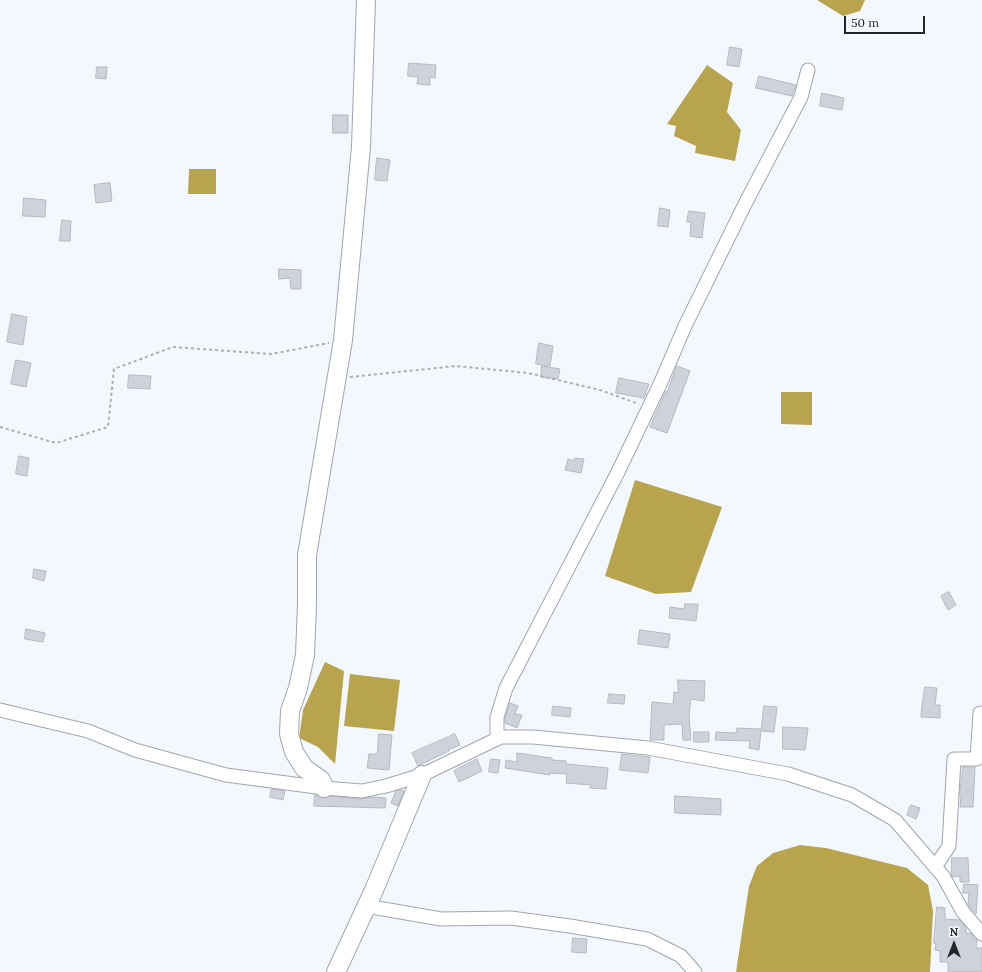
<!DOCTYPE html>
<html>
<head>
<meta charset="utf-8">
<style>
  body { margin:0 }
  #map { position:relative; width:982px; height:972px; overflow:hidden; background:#f3f8ff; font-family:Lora,serif }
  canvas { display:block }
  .north { position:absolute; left:934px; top:924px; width:40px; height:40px; -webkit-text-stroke:3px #f3f8ff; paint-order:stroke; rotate:0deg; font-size:11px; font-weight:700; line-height:16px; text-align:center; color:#232528 }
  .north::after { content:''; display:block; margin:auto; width:14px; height:18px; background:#232528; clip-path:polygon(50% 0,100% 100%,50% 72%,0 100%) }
  .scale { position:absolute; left:844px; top:16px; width:81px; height:18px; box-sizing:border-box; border:2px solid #232528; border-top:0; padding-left:5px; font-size:12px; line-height:14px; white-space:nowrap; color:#232528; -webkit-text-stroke:3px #f3f8ff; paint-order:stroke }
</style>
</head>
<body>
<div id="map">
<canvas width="982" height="972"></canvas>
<div class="north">N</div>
<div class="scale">50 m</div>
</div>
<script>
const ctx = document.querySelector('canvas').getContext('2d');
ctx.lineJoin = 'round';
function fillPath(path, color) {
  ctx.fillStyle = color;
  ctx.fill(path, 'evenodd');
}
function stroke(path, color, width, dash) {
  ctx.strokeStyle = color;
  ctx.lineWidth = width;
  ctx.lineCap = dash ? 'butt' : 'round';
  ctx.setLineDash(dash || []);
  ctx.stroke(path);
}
fillPath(new Path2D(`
  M817,0H865L860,11L843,16Z
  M707,65L733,83L727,112L741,130L735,161L695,153L696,146L674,136L676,126L667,124Z
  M189,169H216V194H188Z
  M781,392H812V425L781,424Z
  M635,480L722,507L691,592L656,594L605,576Z
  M325,662L344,671L335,764L318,747L299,738L303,710Z
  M350,674L400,680L394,731L344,726Z
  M800,845L826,848L907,868L928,885L933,911L930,972H736L749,886L757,866L773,853Z`), '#b9a44e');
const building = new Path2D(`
  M730,47L742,49L739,67L727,65Z
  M409,63L436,65L435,78L430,77V85L417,84L418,77L408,76Z
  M97,67H107L106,79L96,78Z
  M759,76L796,85L792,96L756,88Z
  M822,93L844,98L842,110L820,106Z
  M333,115H348V133H333Z
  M377,158L390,160L387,181L375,180Z
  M110,183L112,201L96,203L94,185Z
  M24,198L46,200L45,217L23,216Z
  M660,208L670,210L668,227L658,226Z
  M689,211L705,213L702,238L690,236L691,222H687Z
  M62,220L71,221L70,241H60Z
  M279,269L301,270V289H291L290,278L279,279Z
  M12,314L27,317L23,345L7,342Z
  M539,343L553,346L550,366L536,364Z
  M16,360L31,363L26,387L11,384Z
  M542,366L560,369L558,379L541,377Z
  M677,366L690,371L667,433L650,427L659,406L666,391L667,392Z
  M129,375L151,376L150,389L128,388Z
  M619,378L649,384L644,398L616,393Z
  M19,456L29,458L27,476L16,474Z
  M575,458L584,459L581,473L565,470L568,459L574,461Z
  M34,569L46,571L44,581L33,578Z
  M949,592L956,605L948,610L941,596Z
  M685,604H698L696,621L669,618L670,607L684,609Z
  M26,629L45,633L43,642L25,639Z
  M640,630L670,634L668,648L638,644Z
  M678,680L705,681L704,701L691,699L689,716L691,740H683L682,724L664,725V740H650L652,702L673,704L674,692L678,693Z
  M925,687L937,688L935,705H940V718L921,717L922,705Z
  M609,694L625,695L624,704L608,703Z
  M510,703L518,706L515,714L522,715L517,728L505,723V718Z
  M553,706L571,708L570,717L552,715Z
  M764,706L777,707L774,732L761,731L759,750L749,748L750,741L715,740L716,732L736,733L737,728L761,729Z
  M783,727L808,728L805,750L783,749Z
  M694,732H709V742H694Z
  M379,734L392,735L389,770L367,768L369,754H377Z
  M455,734L460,745L448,750L449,751L418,766L412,753Z
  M517,753L552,758V760L566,761V764L608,768L606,789L590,788L591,785L566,783L567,774L550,773V775L505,768L506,760L517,762Z
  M622,754L650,757L648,773L620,770Z
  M477,759L482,771L459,782L454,771Z
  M491,759L500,760L498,773L489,772Z
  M963,767H975L973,807H960L961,795H960Z
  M272,789L285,791L283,800L270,797Z
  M400,790L404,791L398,806L391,803L396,791Z
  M315,795L323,798L330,796L361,799L371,797L386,798L385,808L314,806Z
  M675,796L721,799V815L675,813Z
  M911,805L920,808L916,819L907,815Z
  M952,858H968L969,882H960V876L952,877Z
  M964,884L978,885L976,914L968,905L969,893H963Z
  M937,907L945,908V919L960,920L966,928V933H971L974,939L977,940L976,948H982V972H948V962H940V951L935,950L936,943H934Z
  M573,938L587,939L586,953L572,952Z`);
fillPath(building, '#cdd2db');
stroke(building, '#b4b9c2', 1);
const street = new Path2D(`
  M0,710L88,731L135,750L226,775L324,788L362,791L386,786L422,775L501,737H533L648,748L788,774L852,795L895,820L943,876L963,912L982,934
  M497,739V717L506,688L618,472L661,382L685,326L744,206L801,97L808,70
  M935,867L949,846L954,759H977L980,713
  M366,906L441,919L511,918L570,926L647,939L681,956L695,972`);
const secondary = new Path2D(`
  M324,788L321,780L304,768L294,752L289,734L290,711L298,688L305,655L307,604V555L343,340L361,147L366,0
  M336,972L374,890L422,775`);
stroke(street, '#a1a5ae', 15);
stroke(secondary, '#a1a5ae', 20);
stroke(new Path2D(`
  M350,377L456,366L528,373L600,390L639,404
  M0,427L56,443L108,427L114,369L173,347L271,354L329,343`), '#abafb5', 2, [3, 3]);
stroke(street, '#fff', 13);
stroke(secondary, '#fff', 18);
</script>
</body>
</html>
